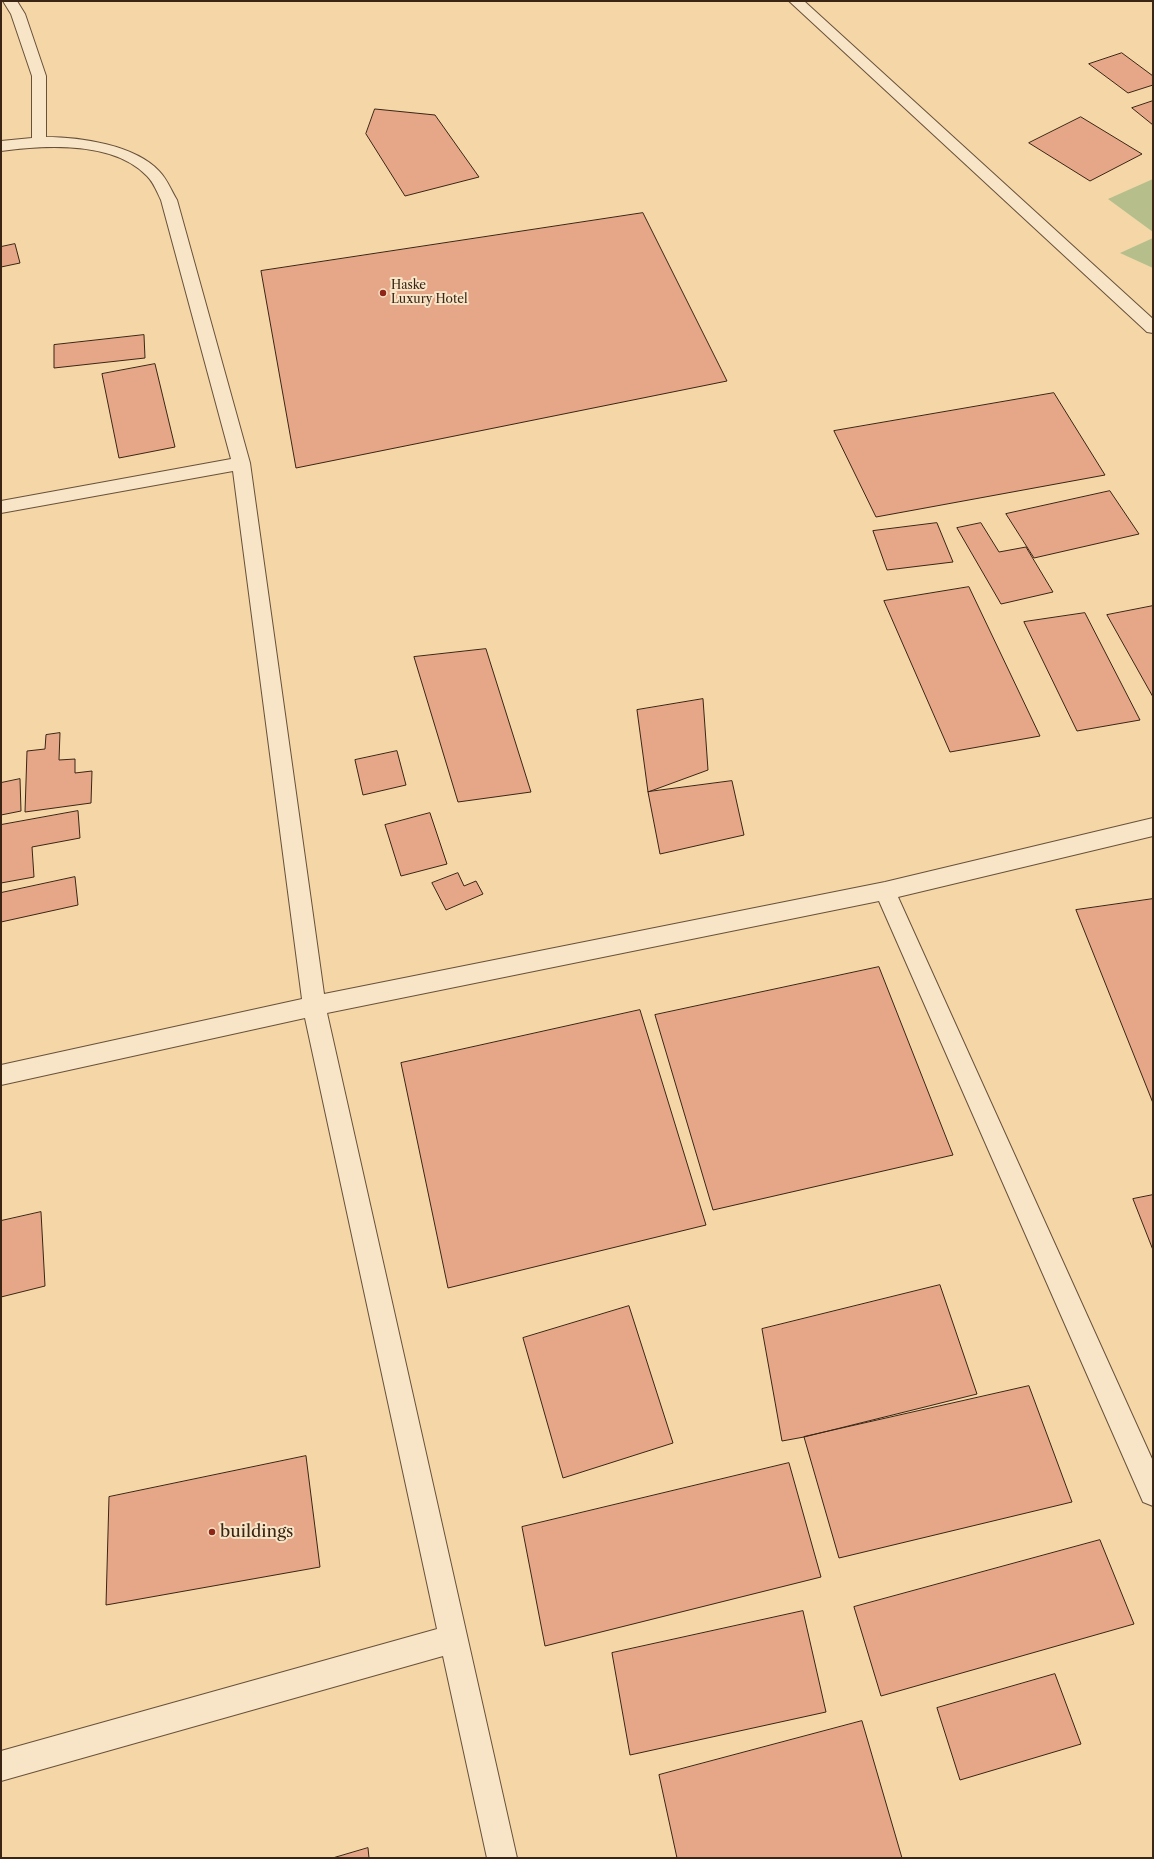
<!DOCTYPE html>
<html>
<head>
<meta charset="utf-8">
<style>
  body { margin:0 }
  #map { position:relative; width:1154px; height:1859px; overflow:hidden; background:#f4d6a7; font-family:"Libre Caslon Text",serif }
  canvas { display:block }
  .frame { position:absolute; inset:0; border:2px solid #3a2515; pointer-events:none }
</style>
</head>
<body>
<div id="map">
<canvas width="1154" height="1859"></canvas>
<div class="frame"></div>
</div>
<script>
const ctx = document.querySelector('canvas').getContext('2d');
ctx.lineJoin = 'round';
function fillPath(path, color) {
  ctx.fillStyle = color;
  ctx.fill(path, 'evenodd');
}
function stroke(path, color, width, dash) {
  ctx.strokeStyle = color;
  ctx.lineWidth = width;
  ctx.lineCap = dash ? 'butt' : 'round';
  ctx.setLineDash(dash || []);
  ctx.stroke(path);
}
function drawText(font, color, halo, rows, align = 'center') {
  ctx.font = font + ' "Libre Caslon Text",serif';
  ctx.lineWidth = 4;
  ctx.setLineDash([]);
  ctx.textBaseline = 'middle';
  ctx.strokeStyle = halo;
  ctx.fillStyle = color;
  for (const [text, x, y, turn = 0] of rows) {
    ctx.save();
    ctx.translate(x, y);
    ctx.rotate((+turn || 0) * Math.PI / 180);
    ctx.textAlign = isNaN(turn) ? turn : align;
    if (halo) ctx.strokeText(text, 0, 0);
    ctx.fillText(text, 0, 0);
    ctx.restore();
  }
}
fillPath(new Path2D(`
  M1153,179V232L1108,199Z
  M1153,238V268L1120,253Z`), '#b6bf8b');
const building = new Path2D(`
  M1122,53L1153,76V85L1128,93L1089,64Z
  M1153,101V125L1132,108Z
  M375,109L435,115L479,177L405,196L366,134Z
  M1081,117L1142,154L1090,181L1029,143Z
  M643,213L727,381L296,468L261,271Z
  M15,244L20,263L1,267V247Z
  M144,335L145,358L54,368V345Z
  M155,364L175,447L119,458L102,374Z
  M1054,393L1105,475L876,517L834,431Z
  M1110,491L1139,534L1034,558L1006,514Z
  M937,523L953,562L887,570L873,531Z
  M981,523L999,552L1026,547L1053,592L1001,604L957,528Z
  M969,587L1040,736L950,752L884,601Z
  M1153,606V697L1107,615Z
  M1085,613L1140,720L1077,731L1024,622Z
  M486,649L531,792L458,802L414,657Z
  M703,699L708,770L648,792L637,710Z
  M60,733L59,760L75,759V773L92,771L91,803L25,812L27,751L45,749L46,735Z
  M397,751L406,785L363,795L355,760Z
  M20,779L21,811L1,815V783Z
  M732,781L744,835L660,854L648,792Z
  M78,811L80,838L32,847L34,877L1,883V825Z
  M430,813L447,864L401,876L385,825Z
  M458,873L464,886L476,881L483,894L446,910L432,883Z
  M75,877L78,905L1,922V893Z
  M1153,899V1103L1076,910Z
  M879,967L953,1155L713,1210L655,1015Z
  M640,1010L706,1225L448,1288L401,1063Z
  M1153,1195V1250L1133,1199Z
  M41,1212L45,1286L1,1297V1221Z
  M940,1285L977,1394L804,1437L782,1441L762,1329Z
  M629,1306L673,1443L563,1478L523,1338Z
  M1029,1386L1072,1502L839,1558L804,1437Z
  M306,1456L320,1567L106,1605L109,1497Z
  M789,1463L821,1577L545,1646L522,1527Z
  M1100,1540L1134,1624L881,1696L854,1607Z
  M803,1611L826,1712L630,1755L612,1653Z
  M1055,1674L1081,1744L960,1780L937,1708Z
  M862,1721L902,1858H677L659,1775Z
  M368,1848L369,1858H333Z`);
fillPath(building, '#e6a788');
stroke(building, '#3a2515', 1);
const street = new Path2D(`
  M3,1H17L25,14L46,76V137C80,137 135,145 159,171C167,179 171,190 177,200L250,463L324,994L885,882L1153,818V836L898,897L1153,1461V1506L1143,1502L879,901L327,1013L517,1858H487L443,1656L1,1781V1751L437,1629L305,1018L1,1085V1065L302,999L233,471L1,513V501L231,459L161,200C157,192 154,183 147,176C114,141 45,145 1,151V141L32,138V76L11,14Z
  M789,1H804L1153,319V333L1147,332Z`);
stroke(street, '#68513a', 2);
fillPath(street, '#f8e4c6');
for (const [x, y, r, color] of [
  [383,293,4,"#8f2418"],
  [212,1532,4,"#8f2418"]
]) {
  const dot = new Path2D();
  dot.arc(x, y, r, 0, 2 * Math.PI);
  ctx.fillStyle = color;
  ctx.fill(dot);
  stroke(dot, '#f8e4c6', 1.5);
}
drawText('12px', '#3a2515', '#f8e4c6', [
  ["Haske",391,286],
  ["Luxury Hotel",391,300]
], 'left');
drawText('17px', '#3a2515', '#f8e4c6', [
  ["buildings",220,1532]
], 'left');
</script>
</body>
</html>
